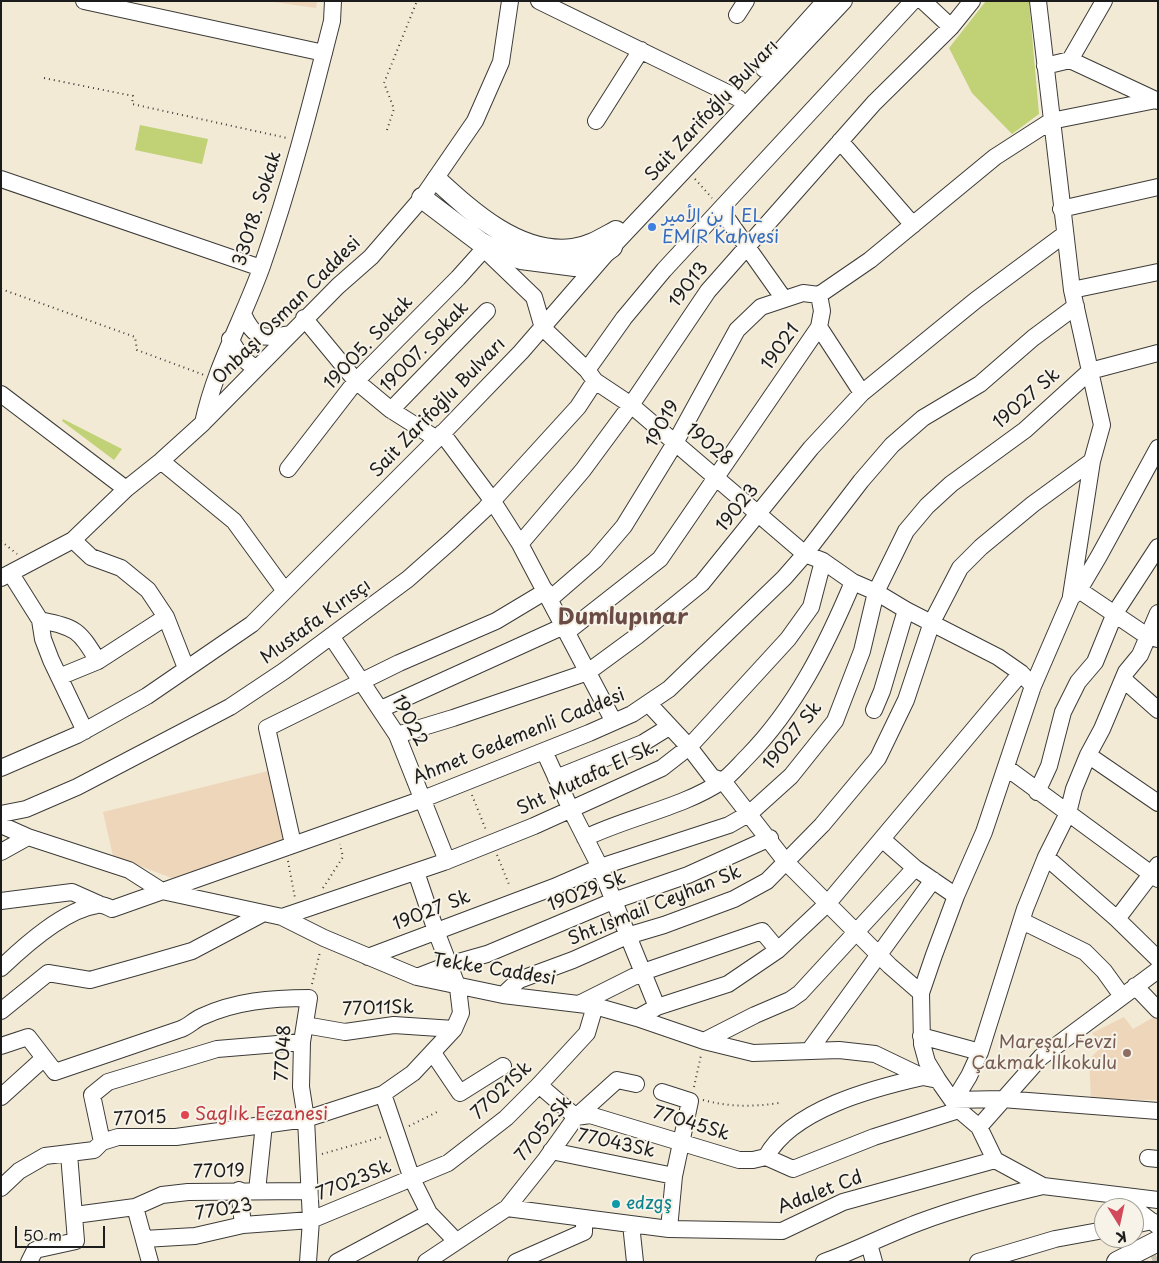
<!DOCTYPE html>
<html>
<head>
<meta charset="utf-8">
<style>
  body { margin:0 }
  #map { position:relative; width:1159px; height:1263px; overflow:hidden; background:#f2ead5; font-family:"Playpen Sans",sans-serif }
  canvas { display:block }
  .frame { position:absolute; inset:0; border:2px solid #1c1c1c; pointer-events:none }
  .north { position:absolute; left:1094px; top:1198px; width:50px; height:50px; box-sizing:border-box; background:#f7f3e8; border:1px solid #9f9d96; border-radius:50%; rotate:170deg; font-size:14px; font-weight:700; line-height:20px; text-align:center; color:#1c1c1c }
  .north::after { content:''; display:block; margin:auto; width:18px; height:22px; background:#d1495b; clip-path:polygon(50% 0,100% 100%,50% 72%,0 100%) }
  .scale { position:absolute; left:15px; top:1226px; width:90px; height:22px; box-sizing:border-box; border:2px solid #1c1c1c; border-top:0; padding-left:6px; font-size:15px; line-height:18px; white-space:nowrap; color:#1c1c1c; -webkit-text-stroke:4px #f7f3e8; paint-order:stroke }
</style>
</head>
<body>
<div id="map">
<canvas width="1159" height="1263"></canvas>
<div class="frame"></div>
<div class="north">K</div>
<div class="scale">50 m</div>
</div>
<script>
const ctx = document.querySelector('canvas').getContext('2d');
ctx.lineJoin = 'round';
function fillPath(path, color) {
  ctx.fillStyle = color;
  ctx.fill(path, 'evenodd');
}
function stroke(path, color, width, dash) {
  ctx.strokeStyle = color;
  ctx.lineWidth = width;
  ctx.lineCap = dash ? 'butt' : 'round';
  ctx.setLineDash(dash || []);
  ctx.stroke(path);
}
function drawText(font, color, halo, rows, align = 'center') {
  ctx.font = font + ' "Playpen Sans","Playpen Sans Arabic",sans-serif';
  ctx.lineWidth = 4;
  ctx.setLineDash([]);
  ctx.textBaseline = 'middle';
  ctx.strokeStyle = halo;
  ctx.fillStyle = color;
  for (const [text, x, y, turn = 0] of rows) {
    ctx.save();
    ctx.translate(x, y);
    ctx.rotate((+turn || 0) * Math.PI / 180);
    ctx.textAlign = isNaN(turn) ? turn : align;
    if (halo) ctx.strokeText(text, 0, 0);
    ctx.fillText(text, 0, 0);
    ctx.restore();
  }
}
fillPath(new Path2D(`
  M267,1H317L316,8Z
  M272,770L287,840L172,878L113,856L103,812Z
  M1124,1017L1133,1029L1154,1017L1158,1020V1100L1091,1099L1089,1060L1102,1046L1092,1033Z`), '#eed6bb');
fillPath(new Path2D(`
  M986,1H1029L1039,114L1012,134L972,93L949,48Z
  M140,125L208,139L202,164L135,150Z
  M63,419L122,449L114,460L62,421Z`), '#c0d275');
stroke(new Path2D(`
  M1153,1262L1158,1260`), '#c7c1b0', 20, [20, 10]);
const minor = new Path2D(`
  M84,1L324,53
  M539,1L738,98
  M923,1L951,27
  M1038,1L1072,290L1102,425L1092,461L1071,596
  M737,15L746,1
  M1070,60L1158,101
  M1045,66L1070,60L1104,1
  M764,69L825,1
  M596,121L641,50
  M840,141L913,225
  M1,179L261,268
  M1061,209L1158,187
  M721,210L784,299
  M483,248L534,297L543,328
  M1072,290L1158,272
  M243,314C255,340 263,339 290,334
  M304,318L356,381L391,410L437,439
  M819,327L862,393
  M543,328L587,370L595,381L631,405L805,554L823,561L853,582L876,592L906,610L998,657L1021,673L1033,686
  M230,339L241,357L256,369
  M587,370L624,318L664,270L913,1
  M1,394L126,489
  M391,410L487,311
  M203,423C215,367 243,319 262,266C290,186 311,104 332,21L333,1
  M442,433L492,500L520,544L614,722
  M1158,448L1099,556L1079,590L1071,598L1033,686L984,832L956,896L934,955L921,993L922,1044L927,1062L938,1080L959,1110L979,1127L995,1160L1043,1186L1158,1200
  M161,461L234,521L285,591
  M288,469L356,381L458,278L484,249
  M73,540L91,557L121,568L148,590L166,617L186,668
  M520,544L583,470L631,405L708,291L874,103L951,27L972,1
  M11,574L40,620L43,639L51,660L85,731
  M1,578L73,540L126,489L161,461L203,423L338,286L371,257L422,198L475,121L501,62L510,1
  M1079,590L1147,636L1158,639
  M550,599L595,560L624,526L675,443L737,330L761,307L803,293L819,295
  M40,620C77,628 78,629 98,661
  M567,632L660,559L819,327L822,311L819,295L870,260L995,157L1051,121L1156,100
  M331,636L397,735L447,861
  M59,677L98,661L166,617
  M1123,679L1158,710
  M648,703L689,747L712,777L723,781L786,862L890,966L921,993
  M381,709L564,626
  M874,710L882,691L906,610
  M397,735L453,718L588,672L637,636L702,583L811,448L862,393L976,300L1065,234
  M544,751L571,810L600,867L657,1007
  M1088,755L1158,803
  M1,768L77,735L147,696L252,624L437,439L521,352L612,247L844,1
  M1007,768L1158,879
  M556,778L643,743L669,727
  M1037,792L1049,766L1063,712L1078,682L1095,662L1115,613L1158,547
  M1,814L26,809L77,787L230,707L284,671L408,579L451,541L485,509L578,407L595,381
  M1,825L28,837L129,870L162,891L282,917L324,938L417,977L503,995L595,1006L637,1018L704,1041L753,1053L839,1050L875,1054L923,1077L938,1080
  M585,838C628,817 684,807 722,781C731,775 739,765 747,757C796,707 826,646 853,582
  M882,839L915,868L956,896
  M293,844L267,728L399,663L496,621L546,591
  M1,852L28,837
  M1046,857L1117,919L1158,959
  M1,901L72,892L99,904
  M282,917L444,862L534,826L662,768L689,747L788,639L811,607L823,561
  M1117,919L1158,865
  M1022,921L1085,952L1104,971L1122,996
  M368,957L554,887L600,867L729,825L750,813L791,776L835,721L862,651L876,592L906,531L927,506L951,484L1025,430L1090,371L1158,353
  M1,968C25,945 64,910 97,905C102,904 108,907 112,909L423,799L589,733L632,714L669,689L784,578L805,554L861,481L892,445L923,418L980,384L1033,338L1076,306
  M417,977L448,965L487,954L613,901L688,875L770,838
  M1135,986L1158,1010
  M503,995L519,980L573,960L627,936L664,925L734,899L767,881L822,825L878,758L906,700L932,622L960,568L981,547L1033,504L1092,461
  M581,1003L643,972L762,931L778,950
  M1,1011L48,973L90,980L140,966L192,951L262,914
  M637,1018L657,1007L728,984L778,950L828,903L1021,673
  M305,1025L345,1032L394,1025L454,1029
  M921,1036L980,1052
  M704,1041L755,1015L790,1000L800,993L915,868
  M1,1046L28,1037L55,1072L181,1029C189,1026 194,1020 201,1017C235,1001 272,998 309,998L302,1042L301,1087L306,1119L311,1220L308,1262
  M809,1051L933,880
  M433,1053L460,1093L503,1066
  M539,1085L576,1117L590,1115L739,1160H753L766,1157L793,1169L874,1137L959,1110
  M662,1092L690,1101L674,1176L669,1229
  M383,1094L412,1179L429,1213L456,1241
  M1,1097L43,1059
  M955,1099L969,1076L980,1052L1025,909L1046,857L1068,813L1074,789L1088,755L1102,729L1126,672L1140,655L1158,613
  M953,1100L1002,1099L1158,1111
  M979,1127L1041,1057L1158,970
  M102,1142L92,1095L108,1082L217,1049L302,1042
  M551,1151L674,1176
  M766,1157C792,1109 874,1088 923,1077
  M1148,1158L1158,1159
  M1,1188L19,1171L45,1156L94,1150L102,1142L118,1137H176L306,1119L383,1094L413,1073L454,1029L461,1013L458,988L436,931L416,872
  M239,1190L243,1225
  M257,1191L264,1124
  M1118,1196L1158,1226
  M135,1207L150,1262
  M507,1208L669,1229L782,1231L843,1202L995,1160
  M75,1215L135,1207L162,1195L188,1192L308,1191
  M631,1224L635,1262
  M1134,1225L1152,1221
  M144,1239L195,1236L243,1225L311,1220L448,1163L506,1118L539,1085L587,1033L595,1006
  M869,1244L874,1262
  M29,1262L35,1250L76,1241L69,1154
  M337,1262L429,1213
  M426,1262L507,1208L546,1159L576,1117L617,1080L636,1084
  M516,1262L584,1232V1218
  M824,1262C857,1250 888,1234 920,1222C960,1207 1001,1196 1043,1186
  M978,1262L1055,1239L1104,1230`);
const major = new Path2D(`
  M437,180C473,213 520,256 573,249C589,247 603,238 616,231
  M422,198L480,242L500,253L521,259L575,266L595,259L612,247
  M1117,1262L1158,1241`);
stroke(minor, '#3c3b38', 18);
stroke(major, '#3c3b38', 22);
stroke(new Path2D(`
  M44,78L133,96L132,104L287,138
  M387,130L394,109L384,83L417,1
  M695,179L712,198
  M1,289L135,337L137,350L204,375
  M1,541L17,554
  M472,795L486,830
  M497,855L510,887
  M288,861L295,898
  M323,888L343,857L340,844
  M312,984L320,952
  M694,1087L701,1055
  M703,1100C729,1107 752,1107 779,1103
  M409,1126L439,1111
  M322,1154L382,1137`), '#3c3b38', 2, [1, 4]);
stroke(minor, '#fff', 16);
stroke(major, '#fff', 20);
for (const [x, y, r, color] of [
  [652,227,5,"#3f7fe0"],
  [1127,1053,5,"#8d6e63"],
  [185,1115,5,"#e0444e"],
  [616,1204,5,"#0f9aa8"]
]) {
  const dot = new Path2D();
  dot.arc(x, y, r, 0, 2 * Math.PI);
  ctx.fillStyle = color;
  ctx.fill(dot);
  stroke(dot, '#f7f3e8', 2);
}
drawText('18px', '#1c1c1c', '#f7f3e8', [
  ["Sait Zarifoğlu Bulvarı",712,111,-47],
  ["33018. Sokak",258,209,-72],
  ["19013",689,285,-52],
  ["Onbaşı Osman Caddesi",287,311,-45],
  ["19005. Sokak",369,343,-47],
  ["19007. Sokak",425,347,-46],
  ["19021",781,347,-55],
  ["19027 Sk",1027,399,-41],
  ["Sait Zarifoğlu Bulvarı",438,408,-46],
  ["19019",663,424,-61],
  ["19028",709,445,39],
  ["19023",738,508,-51],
  ["Mustafa Kırısçı",316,622,-36],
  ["19022",409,721,62],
  ["19027 Sk",793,736,-51],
  ["Ahmet Gedemenli Caddesi",519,737,-22],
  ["Sht Mutafa El Sk.",588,778,-25],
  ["19029 Sk",587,892,-21],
  ["Sht.Ismail Ceyhan Sk",655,906,-22],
  ["19027 Sk",432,911,-21],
  ["Tekke Caddesi",494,970,9],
  ["77011Sk",378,1009,-2],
  ["77048",284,1053,-87],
  ["77021Sk",502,1091,-43],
  ["77015",140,1119,-3],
  ["77045Sk",691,1124,17],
  ["77052Sk",544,1129,-51],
  ["77043Sk",616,1144,12],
  ["77019",219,1172,-2],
  ["77023Sk",354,1181,-22],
  ["Adalet Cd",820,1193,-21],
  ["77023",224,1210,-10]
]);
drawText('18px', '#366cbe', '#f7f3e8', [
  ["بن الأمير | EL",662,217],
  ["EMIR Kahvesi",662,238]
], 'left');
drawText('18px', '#785e54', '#f7f3e8', [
  ["Mareşal Fevzi",1117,1043],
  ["Çakmak İlkokulu",1117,1064]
], 'right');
drawText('18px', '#be3a42', '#f7f3e8', [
  ["Saglık Eczanesi",195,1115]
], 'left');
drawText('18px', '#0d838f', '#f7f3e8', [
  ["edzgş",626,1204]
], 'left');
drawText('bold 22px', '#6a4c44', '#f7f3e8', [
  ["Dumlupınar",623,618]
]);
</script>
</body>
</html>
